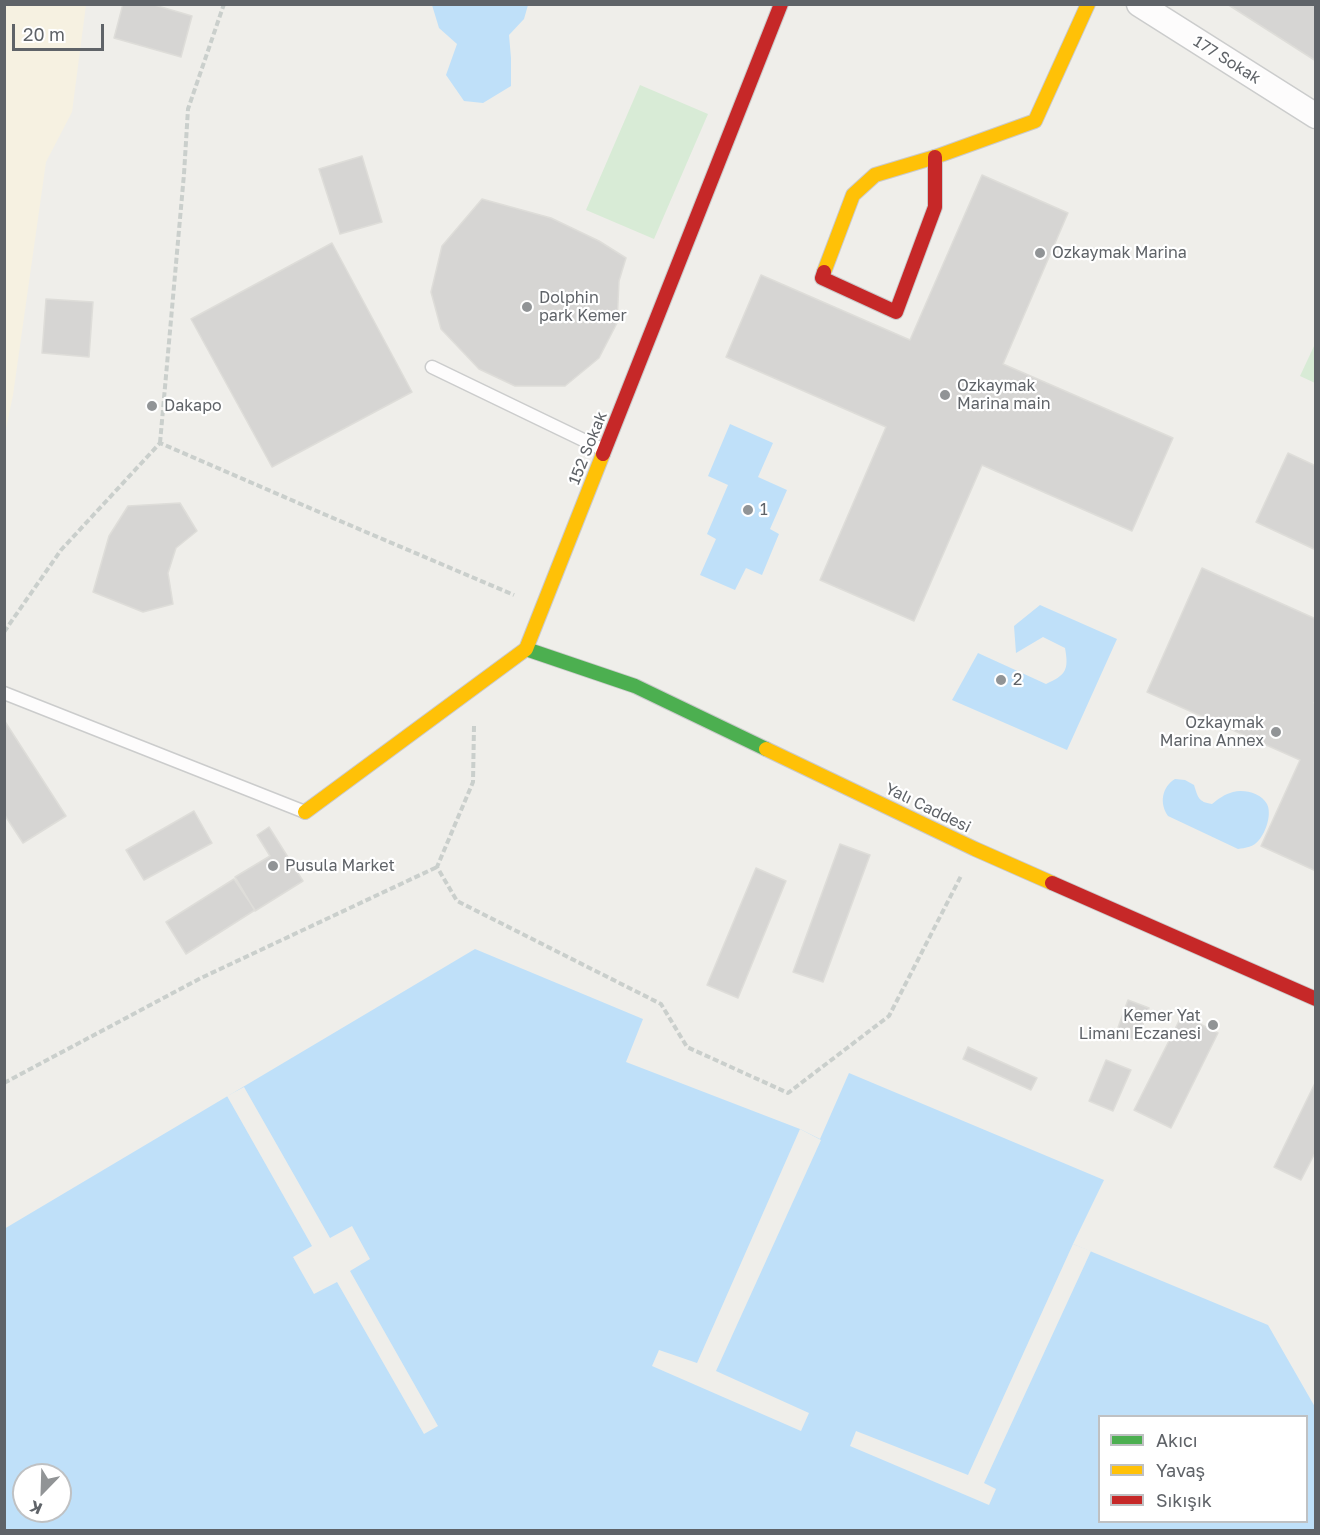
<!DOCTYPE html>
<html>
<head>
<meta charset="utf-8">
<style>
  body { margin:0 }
  #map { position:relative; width:1320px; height:1535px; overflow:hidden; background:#efeeea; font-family:"Golos Text",sans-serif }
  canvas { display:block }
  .frame { position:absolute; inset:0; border:6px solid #5f6368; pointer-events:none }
  .legend { position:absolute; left:1098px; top:1415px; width:210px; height:108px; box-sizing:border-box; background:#fff; border:2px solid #bfc1c3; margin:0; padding:8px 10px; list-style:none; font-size:18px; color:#5f6368 }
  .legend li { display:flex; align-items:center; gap:12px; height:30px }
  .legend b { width:30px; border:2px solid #bfc1c3 }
  .north { position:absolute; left:12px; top:1463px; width:60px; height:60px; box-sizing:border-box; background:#fff; border:2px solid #bfc1c3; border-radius:50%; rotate:203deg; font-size:16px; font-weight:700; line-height:24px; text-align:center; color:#5f6368 }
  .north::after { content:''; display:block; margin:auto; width:21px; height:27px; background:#919496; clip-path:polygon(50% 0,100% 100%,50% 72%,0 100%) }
  .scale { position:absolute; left:12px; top:24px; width:92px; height:27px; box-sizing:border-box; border:3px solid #5f6368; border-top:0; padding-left:8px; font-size:18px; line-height:21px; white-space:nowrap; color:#5f6368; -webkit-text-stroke:4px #fff; paint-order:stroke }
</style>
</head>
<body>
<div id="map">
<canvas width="1320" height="1535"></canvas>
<div class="frame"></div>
<ul class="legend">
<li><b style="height:8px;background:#4caf50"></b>Akıcı</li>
<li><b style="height:8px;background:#ffc107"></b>Yavaş</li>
<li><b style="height:8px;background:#c62828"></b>Sıkışık</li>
</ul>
<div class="north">K</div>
<div class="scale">20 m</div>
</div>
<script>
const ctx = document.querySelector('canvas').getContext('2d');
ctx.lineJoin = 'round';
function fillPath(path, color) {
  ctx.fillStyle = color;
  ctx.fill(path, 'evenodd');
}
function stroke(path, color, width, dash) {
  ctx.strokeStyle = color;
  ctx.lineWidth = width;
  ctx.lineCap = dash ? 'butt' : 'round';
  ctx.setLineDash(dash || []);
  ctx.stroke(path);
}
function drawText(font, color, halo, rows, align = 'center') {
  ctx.font = font + ' "Golos Text",sans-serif';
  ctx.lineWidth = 4.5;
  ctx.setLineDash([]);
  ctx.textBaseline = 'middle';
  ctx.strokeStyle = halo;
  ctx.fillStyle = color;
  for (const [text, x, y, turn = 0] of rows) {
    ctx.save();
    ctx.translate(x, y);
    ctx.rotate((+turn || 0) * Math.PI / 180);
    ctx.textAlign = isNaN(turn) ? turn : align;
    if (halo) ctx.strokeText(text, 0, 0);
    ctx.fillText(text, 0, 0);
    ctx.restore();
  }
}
fillPath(new Path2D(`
  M640,85L708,114L654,239L586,210Z
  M1315,344V383L1300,376Z`), '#d8ebd6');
fillPath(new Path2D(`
  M5,4L86,5L72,112L46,162L13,395L5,434Z`), '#f6f1e1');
fillPath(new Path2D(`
  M432,5H528L524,19L509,35L511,58V86L483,103L464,101L446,75L457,44L439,28Z
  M730,424L773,443L758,477L787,490L770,529L779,534L762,575L746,568L735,590L700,575L716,539L707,534L728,485L708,476Z
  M1040,605L1117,639L1067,750L952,700L978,653L1046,684C1066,675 1069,670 1065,648L1043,637L1016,653L1014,626Z
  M1175,779L1185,780L1194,785C1198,797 1198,802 1212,804C1218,799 1225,794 1233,792C1244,789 1261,793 1267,804C1272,814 1266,832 1259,840C1254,847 1245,848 1238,849L1168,816C1159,803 1162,787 1175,779Z
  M475,949L643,1019L626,1062L800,1129L820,1139L849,1073L1104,1180L1073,1244L1268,1325L1315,1407V1530H5L4,1229ZM1100,1416H1306V1522H1100ZM24,1475H60V1511H24Z`), '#bfe0f9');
fillPath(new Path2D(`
  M244,1087L330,1238L352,1226L370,1259L350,1271L438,1426L424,1434L337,1282L314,1294L293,1257L312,1246L227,1096Z
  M800,1129L821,1140L716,1371L809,1413L801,1431L652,1366L659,1350L697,1363Z
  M1073,1244L1091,1251L984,1483L996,1489L989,1505L850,1446L856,1431L968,1475Z`), '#efeeea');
const building = new Path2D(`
  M123,4H151L192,16L181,57L114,38Z
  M1227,4H1316V61Z
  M362,156L382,222L340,234L319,169Z
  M982,175L1068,213L1003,364L1173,438L1132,531L982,465L914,621L820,580L886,427L726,357L761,275L910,340Z
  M482,199L551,218L599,241L626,258L619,281L617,323L599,358L565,386H515L479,369L441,329L431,292L442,246Z
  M332,243L412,392L272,467L191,319Z
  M46,299L93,302L89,357L42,353Z
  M1288,453L1316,466V550L1256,522Z
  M180,503L197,531L176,548L168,573L173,604L143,612L93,592L109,536L128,506Z
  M1202,568L1316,619V700L1314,703H1316V871L1261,846L1300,760L1147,692Z
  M4,720L66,816L23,843L4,814Z
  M194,811L212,843L144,880L126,850Z
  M269,827L303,881L255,911L235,877L270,856L257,835Z
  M840,844L870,855L823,982L793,972Z
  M756,868L786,881L738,998L707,985Z
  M234,879L255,910L186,954L166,922Z
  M1128,1000L1149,1008L1137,1041L1116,1033Z
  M1182,1015L1218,1033L1171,1128L1134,1110Z
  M968,1047L1037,1078L1031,1090L963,1059Z
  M1106,1060L1131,1070L1113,1111L1089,1101Z
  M1316,1081V1151L1301,1180L1274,1167Z`);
fillPath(building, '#d6d5d3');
stroke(building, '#deddd9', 1.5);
const lane = new Path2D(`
  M432,367L604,450
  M4,693L305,812`);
const street = new Path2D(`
  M1139,4L1316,116`);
const fast = new Path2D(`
  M526,649L635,686L766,749`);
const slow = new Path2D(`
  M824,272L853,195L875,175L935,157L1035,121L1088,4
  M766,749L975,849L1052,883
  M305,812L526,649L603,454`);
const jam = new Path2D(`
  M824,272L822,278L896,312L935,207V157
  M603,454L781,4
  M1052,883L1316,999`);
stroke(lane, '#cbcccc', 15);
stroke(street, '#cbcccc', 27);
stroke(fast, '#cacacb', 16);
stroke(slow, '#cacacb', 16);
stroke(jam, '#cacacb', 16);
stroke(new Path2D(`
  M160,443L184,174L188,109L224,4
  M4,632L61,550L160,443L326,515L514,595
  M474,726L473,782L437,867L457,901L661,1004L687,1047L788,1093L889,1016L961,876
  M4,1083L201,978L437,867`), '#cacfcc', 4, [6, 3]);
stroke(lane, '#fdfcfc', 12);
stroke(street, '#fdfcfc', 24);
stroke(fast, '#4caf50', 14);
stroke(slow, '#ffc107', 14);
stroke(jam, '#c62828', 14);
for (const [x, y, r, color] of [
  [1040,253,6,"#919496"],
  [527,307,6,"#919496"],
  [945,395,6,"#919496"],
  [152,406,6,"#919496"],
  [748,510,6,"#919496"],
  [1001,680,6,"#919496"],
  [1276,732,6,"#919496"],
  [273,866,6,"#919496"],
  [1213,1025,6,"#919496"]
]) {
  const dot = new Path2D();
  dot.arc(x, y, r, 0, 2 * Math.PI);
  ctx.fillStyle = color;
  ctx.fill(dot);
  stroke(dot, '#fff', 2);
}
drawText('16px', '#5f6368', '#fff', [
  ["177 Sokak",1227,60,32],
  ["152 Sokak",588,448,-68],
  ["Yalı Caddesi",928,808,26]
]);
drawText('16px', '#5f6368', '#fff', [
  ["Ozkaymak Marina",1052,253],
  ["Dolphin",539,298],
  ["park Kemer",539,316],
  ["Ozkaymak",957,386],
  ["Marina main",957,404],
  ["Dakapo",164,406],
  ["1",760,510],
  ["2",1013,680],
  ["Ozkaymak",1264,723,"right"],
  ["Marina Annex",1264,741,"right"],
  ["Pusula Market",285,866],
  ["Kemer Yat",1201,1016,"right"],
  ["Limanı Eczanesi",1201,1034,"right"]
], 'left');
</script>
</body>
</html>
